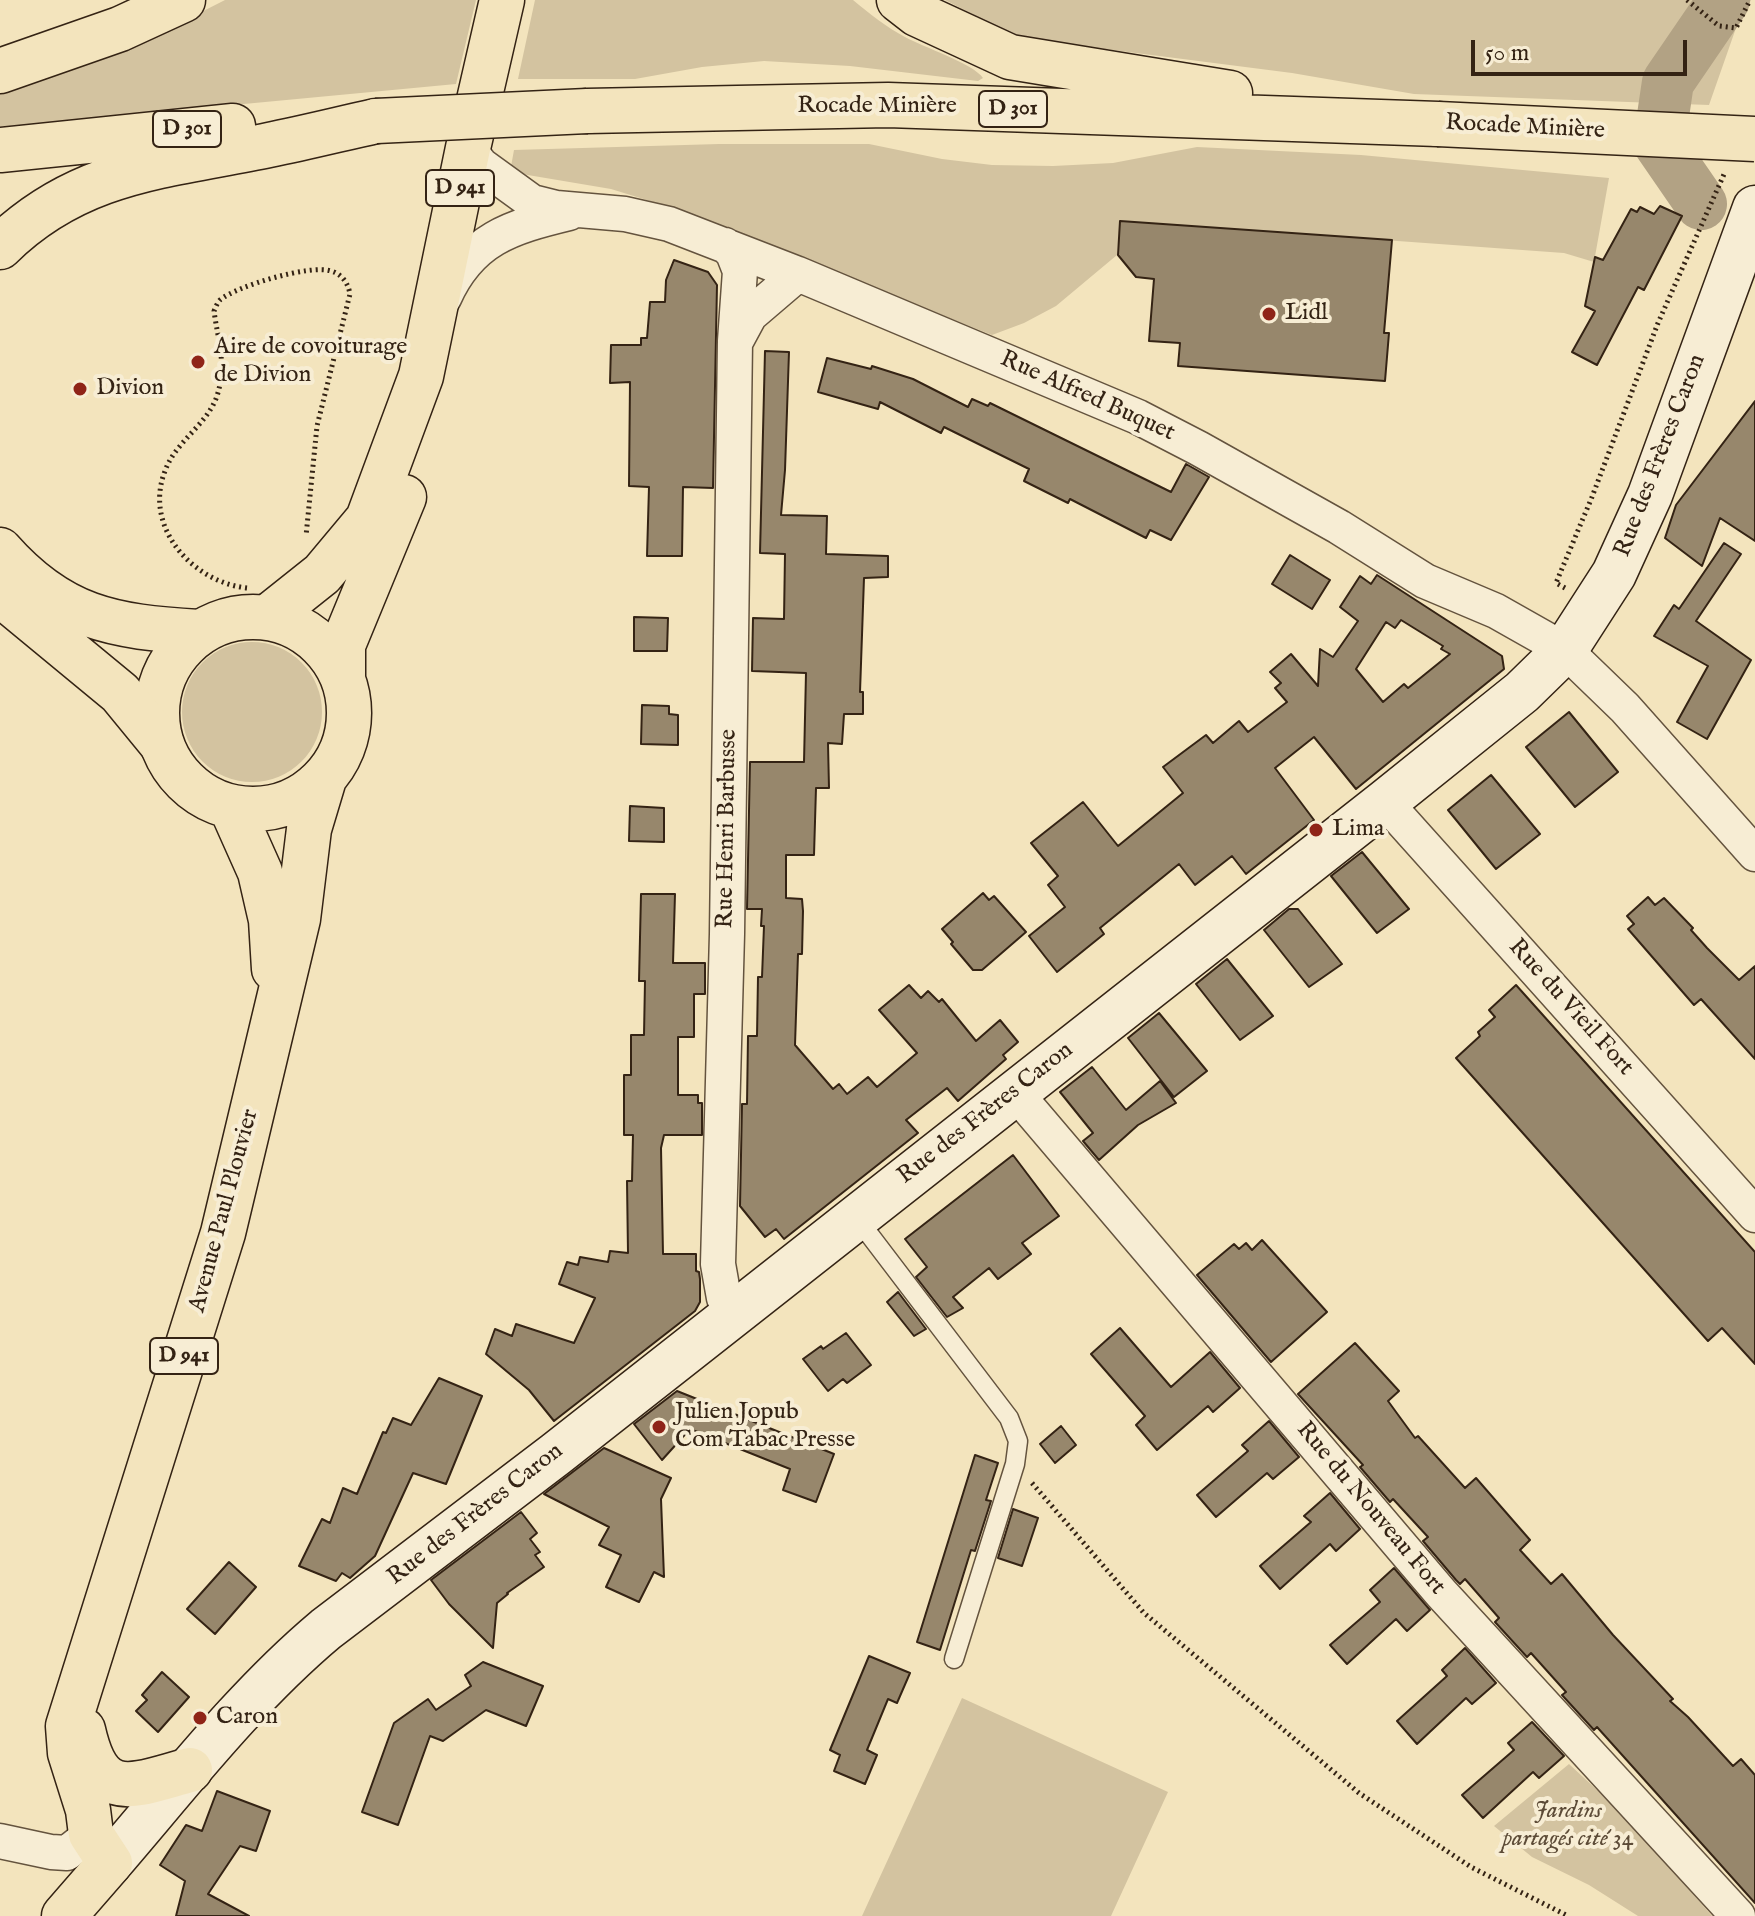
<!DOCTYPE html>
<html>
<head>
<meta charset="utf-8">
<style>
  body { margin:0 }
  #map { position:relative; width:1755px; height:1916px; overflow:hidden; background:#f3e4bd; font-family:"IM FELL English",serif }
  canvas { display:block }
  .scale { position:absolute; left:1471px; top:40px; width:216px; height:36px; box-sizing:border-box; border:4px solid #342314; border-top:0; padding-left:10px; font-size:24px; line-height:28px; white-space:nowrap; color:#342314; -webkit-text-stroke:6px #f7edd4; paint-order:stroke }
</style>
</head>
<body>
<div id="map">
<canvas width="1755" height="1916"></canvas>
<div class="scale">50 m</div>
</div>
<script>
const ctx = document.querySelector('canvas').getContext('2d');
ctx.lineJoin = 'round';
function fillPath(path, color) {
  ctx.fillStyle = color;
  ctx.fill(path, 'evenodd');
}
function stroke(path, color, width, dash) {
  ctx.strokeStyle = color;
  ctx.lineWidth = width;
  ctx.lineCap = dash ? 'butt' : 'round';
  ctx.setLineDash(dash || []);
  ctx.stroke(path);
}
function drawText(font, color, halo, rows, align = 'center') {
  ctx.font = font + ' "IM FELL English",serif';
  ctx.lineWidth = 8;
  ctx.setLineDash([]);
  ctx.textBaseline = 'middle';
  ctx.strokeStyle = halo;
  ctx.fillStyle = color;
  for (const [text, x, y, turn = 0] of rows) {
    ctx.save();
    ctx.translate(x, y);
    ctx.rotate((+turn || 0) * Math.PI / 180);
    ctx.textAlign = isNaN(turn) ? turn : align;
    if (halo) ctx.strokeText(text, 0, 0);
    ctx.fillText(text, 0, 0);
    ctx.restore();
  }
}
fillPath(new Path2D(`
  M225,0H476L456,84L0,127V81L164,31Z
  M535,0H853C870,14 886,27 905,37C923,47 974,64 983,78L978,81L850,66L764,61L702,67L635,79H518Z
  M945,0H1751L1736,28L1709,105L1414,94L1292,73L1019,38Z
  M719,144H869L942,159L992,165L1053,166L1113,163L1197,147L1361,155L1609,178L1594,262L1564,253L1120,221L1117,255L1056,306L1024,323L992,335L676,209L611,189L510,172L514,150Z
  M182 712a70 70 0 1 1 140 0a70 70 0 1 1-140 0Z
  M962,1698L1168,1792L1111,1916H862Z
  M1569,1764L1623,1814L1712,1916H1638L1589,1885L1532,1857L1494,1826Z`), '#d3c3a0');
stroke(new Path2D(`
  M1701,204L1659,143L1668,82L1724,0`), '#b2a284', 52);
const building = new Path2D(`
  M1660,206L1682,216L1644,290L1638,287L1597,365L1572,352L1595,311L1585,306L1595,257L1603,260L1631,209L1637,212L1640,207L1654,214Z
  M1120,221L1392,240L1384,333H1389L1385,381L1178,366L1180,343L1149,341L1154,279L1136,277L1118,255Z
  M674,260L708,272L717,285L713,488L683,487L682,556H647L649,487L629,486L630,382L610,383L611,345H641V338H647L650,302H665L666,280Z
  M765,351L789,352L785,470L781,515L827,516L826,554L888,556V577L864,578L860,692H863V714H844L842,744L828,743L829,788H816L814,855H786V898L802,899L803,911L802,954H798L795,1045L833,1089L839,1084L847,1094L868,1077L877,1087L917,1053L879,1010L909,985L921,998L928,991L939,1002L942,999L976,1041L1000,1020L1018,1042L1003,1055L1006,1059L958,1101L947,1088L906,1120L918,1133L784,1239L776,1229L765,1237L740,1206L742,1104H747L748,1036H757L758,977H762L764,926H761L762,909H747L750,762H804L806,673L752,671L753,618L784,619L785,554L760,553Z
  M827,358L871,369L872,366L913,379L968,407L972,399L988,406L990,403L1171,492L1186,464L1209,477L1171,540L1150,530L1146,538L1070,499L1068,503L1024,481L1029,469L944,427L941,433L880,402L878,409L818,392Z
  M1755,401V541L1720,518L1702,566L1665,538L1676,505Z
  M1724,543L1741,554L1696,621L1751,660L1707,739L1677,722L1708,666L1654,636L1674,605L1679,609Z
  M1290,555L1330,580L1312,609L1272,584Z
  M1377,575L1502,656L1504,669L1356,789L1314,737L1275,768L1314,820L1246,874L1232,856L1195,885L1179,864L1100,928L1104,934L1057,972L1029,936L1065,907L1048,885L1058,876L1031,843L1083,802L1118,846L1183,793L1163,767L1206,735L1213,743L1239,721L1248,732L1287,702L1275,688L1281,683L1270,672L1291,654L1318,686L1320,649L1333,657L1358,621L1340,607L1360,576L1371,584ZM1401,620L1443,646L1441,649L1450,654L1408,688L1404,684L1383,702L1356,669L1386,622L1395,628Z
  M634,617L668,618L667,651H634Z
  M642,705L669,706V714L678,715V745L641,744Z
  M1569,712L1618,772L1575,807L1526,747Z
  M1491,775L1540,834L1496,869L1448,810Z
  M630,806L664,808V842L629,841Z
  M1362,852L1409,909L1377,933L1331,876Z
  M983,893L989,900L994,896L1026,932L982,970H973L951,944L953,942L942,929Z
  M641,894H675L673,963H705V994H694V1037H678V1095H698V1103H702V1135H664L661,1148L663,1254H696V1271L699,1272L700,1279V1302L695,1311L554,1421L529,1390L486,1354L495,1329L512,1336L516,1324L574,1343L595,1298L559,1284L567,1262L578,1265L580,1257L608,1262L610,1251L628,1253L627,1181H632L633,1135H624V1075H631V1035H644L645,981H639Z
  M1648,897L1655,905L1664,898L1693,928L1691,930L1707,948L1739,980L1755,966V1059L1701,999L1694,1005L1628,929L1634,924L1627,916Z
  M1289,909H1298L1342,964L1309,987L1264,930Z
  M1227,959L1273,1016L1240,1040L1196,984Z
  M1516,985L1755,1252V1364L1722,1328L1708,1341L1456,1058L1480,1036L1478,1032L1495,1017L1489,1010Z
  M1159,1013L1207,1071L1174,1097L1128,1038Z
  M1092,1067L1126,1110L1160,1081L1176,1103L1138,1125L1099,1160L1083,1141L1093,1133L1060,1092Z
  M1013,1155L1059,1216L1022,1243L1031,1254L998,1279L989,1268L953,1297L963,1308L947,1317L916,1277L927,1267L905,1239Z
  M1262,1240L1327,1312L1271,1362L1197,1275L1234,1244L1239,1249L1246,1243L1252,1250Z
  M898,1292L926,1329L914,1336L887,1302Z
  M1120,1328L1171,1387L1210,1352L1240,1388L1213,1412L1208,1406L1157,1450L1136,1425L1145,1416L1091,1354Z
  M846,1333L871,1365L847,1383L843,1379L828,1391L803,1359L821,1346L823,1349Z
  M1355,1343L1399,1391L1388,1401L1415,1438L1418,1436L1465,1488L1476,1478L1530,1540L1520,1550L1551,1584L1562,1574L1613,1635L1673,1699L1670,1701L1688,1717L1733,1766L1741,1759L1755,1775V1903L1597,1727L1594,1730L1562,1695L1566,1692L1531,1653L1527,1657L1495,1622L1499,1618L1465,1579L1460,1584L1456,1580L1423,1541L1428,1537L1393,1499L1390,1502L1360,1467L1363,1465L1298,1394Z
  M439,1378L482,1396L446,1484L413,1473L375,1556L350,1578L342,1573L336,1581L299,1566L322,1519L330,1523L343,1488L357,1494L383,1432L386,1433L393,1418L411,1425Z
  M677,1391L834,1454L816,1502L783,1490L790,1469L690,1429L662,1460L634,1424Z
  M1269,1421L1299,1457L1273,1479L1267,1473L1216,1517L1197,1495L1248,1451L1242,1445Z
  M1061,1426L1076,1445L1055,1463L1040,1444Z
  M604,1448L671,1478L661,1499L664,1577L654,1572L639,1602L606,1587L621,1555L599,1545L609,1527L544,1494Z
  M975,1455L998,1463L986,1500L991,1501L975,1551L971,1550L940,1650L917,1642Z
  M1330,1493L1360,1529L1336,1551L1330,1544L1280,1589L1260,1566L1311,1522L1304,1516Z
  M1013,1509L1038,1518L1022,1566L998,1558Z
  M521,1512L537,1533L530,1539L540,1552L535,1555L544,1567L507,1593L508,1594L497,1603L493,1648L449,1604L431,1580Z
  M229,1562L256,1587L215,1634L187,1609Z
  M1394,1568L1430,1610L1407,1631L1396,1619L1347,1664L1330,1645L1380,1602L1370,1590Z
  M1465,1648L1496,1683L1472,1704L1466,1698L1417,1744L1397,1721L1447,1676L1442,1670Z
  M869,1656L910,1673L897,1703L888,1699L867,1750L877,1755L865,1784L834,1771L840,1755L830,1750Z
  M483,1662L543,1686L526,1726L486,1710L443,1741L430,1736L398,1825L362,1812L394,1723L428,1699L436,1710L471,1686L465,1675Z
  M162,1672L189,1697L158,1732L136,1711L147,1700L142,1695Z
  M1532,1722L1564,1756L1539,1778L1533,1772L1483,1818L1462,1795L1514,1750L1508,1743Z
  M217,1791L270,1811L256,1851L240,1846L208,1894L249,1916H176L185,1881L160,1865L186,1825L202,1831Z`);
fillPath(building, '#97876c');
stroke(building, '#342314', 2);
const service = new Path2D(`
  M856,1217L1009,1418L1018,1441L1015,1464L954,1659`);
const minor = new Path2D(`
  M468,148L481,165L532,202L556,208L625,214L669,224L798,274L1138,417L1198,448L1339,527L1425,581L1496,611L1565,650L1625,708L1755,854
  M725,245L733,253L740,271L735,341L727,934L718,1264L724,1298L734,1313
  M444,298C470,239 511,227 569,213
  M736,341L750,315L798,274
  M1385,802L1755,1215
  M1014,1091L1441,1593L1738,1916
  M0,1841L51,1852L67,1853L91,1834`);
const secondary = new Path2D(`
  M110,1863C179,1783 245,1697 326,1629L556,1454L1385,802L1522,692L1565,650L1614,574L1650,495L1755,208`);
const primary = new Path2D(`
  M157 713a96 96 0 1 1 192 0a96 96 0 1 1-192 0Z
  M268,617L322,574L368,519L421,376L468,148L502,0
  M343,677V645L404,497
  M231,807L260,872L271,920L274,969
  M83,1730C100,1805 133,1785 190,1770
  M64,1916L110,1863L91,1834L88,1810L70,1753L68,1726L223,1233L298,919L309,829L324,779`);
const trunk = new Path2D(`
  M899,0L917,14L1010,57L1230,93
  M0,71L120,29L183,0
  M587,111L888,105L1438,124
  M0,150L233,126
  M0,247C79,169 167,166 269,145C304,138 340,129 376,121
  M0,550C60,618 113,627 199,632
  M0,594L120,693L161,743`);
stroke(service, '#64533e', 21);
stroke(minor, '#64533e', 37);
stroke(secondary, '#342314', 47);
stroke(primary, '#342314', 47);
stroke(trunk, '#342314', 47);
stroke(new Path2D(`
  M1687,0L1719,26L1736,28L1750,0
  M247,588C192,582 143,527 165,471C175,442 207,425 217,396C227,364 218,341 214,311C216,307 217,303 220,300C236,286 311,264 331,271C342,274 348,283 350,294L317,426L306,536
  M1565,588L1556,583L1592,497L1658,323L1725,172
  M1032,1483L1144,1613L1359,1793L1471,1867L1568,1916`), '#342314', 5, [2, 4]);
stroke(service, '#f7edd4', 18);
stroke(minor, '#f7edd4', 34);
stroke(secondary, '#f7edd4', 44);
stroke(primary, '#f3e4bd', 44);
stroke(trunk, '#f3e4bd', 44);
const trunkBridge = new Path2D(`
  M376,121L587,111
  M1438,124L1755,139`);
stroke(trunkBridge, '#342314', 47, []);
stroke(trunkBridge, '#f3e4bd', 44);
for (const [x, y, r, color] of [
  [1269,314,8,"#8f2418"],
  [198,362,8,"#8f2418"],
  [80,389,8,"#8f2418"],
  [1316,830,8,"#8f2418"],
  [659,1427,8,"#8f2418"],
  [200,1718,8,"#8f2418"]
]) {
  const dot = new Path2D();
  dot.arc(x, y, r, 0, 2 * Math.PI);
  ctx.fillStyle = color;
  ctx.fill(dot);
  stroke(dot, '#f7edd4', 3);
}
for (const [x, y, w] of [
  [1013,109,68],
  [187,129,68],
  [460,188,68],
  [184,1356,68]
]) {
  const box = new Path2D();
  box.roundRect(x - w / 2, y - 18, w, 36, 6);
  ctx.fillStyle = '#f7edd4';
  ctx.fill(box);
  stroke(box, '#342314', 2);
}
drawText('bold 22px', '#342314', null, [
  ["D 301",1013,109],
  ["D 301",187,129],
  ["D 941",460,188],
  ["D 941",184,1356]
]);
drawText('24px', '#342314', '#f7edd4', [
  ["Rocade Minière",877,107],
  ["Rocade Minière",1525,128,3],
  ["Rue Alfred Buquet",1087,397,24],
  ["Rue des Frères Caron",1661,456,-69],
  ["Rue Henri Barbusse",728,829,-89],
  ["Rue du Vieil Fort",1570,1008,48],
  ["Rue des Frères Caron",986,1114,-38],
  ["Avenue Paul Plouvier",225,1211,-75],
  ["Rue du Nouveau Fort",1370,1509,50],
  ["Rue des Frères Caron",476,1515,-38]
]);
drawText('24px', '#342314', '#f7edd4', [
  ["Lidl",1285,314],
  ["Aire de covoiturage",214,348],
  ["de Divion",214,376],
  ["Divion",96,389],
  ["Lima",1332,830],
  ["Julien Jopub",675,1413],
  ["Com Tabac Presse",675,1441],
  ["Caron",216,1718]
], 'left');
drawText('italic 24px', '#5c4b37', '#f7edd4', [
  ["Jardins",1568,1812],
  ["partagés cité 34",1568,1840]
]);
</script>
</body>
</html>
